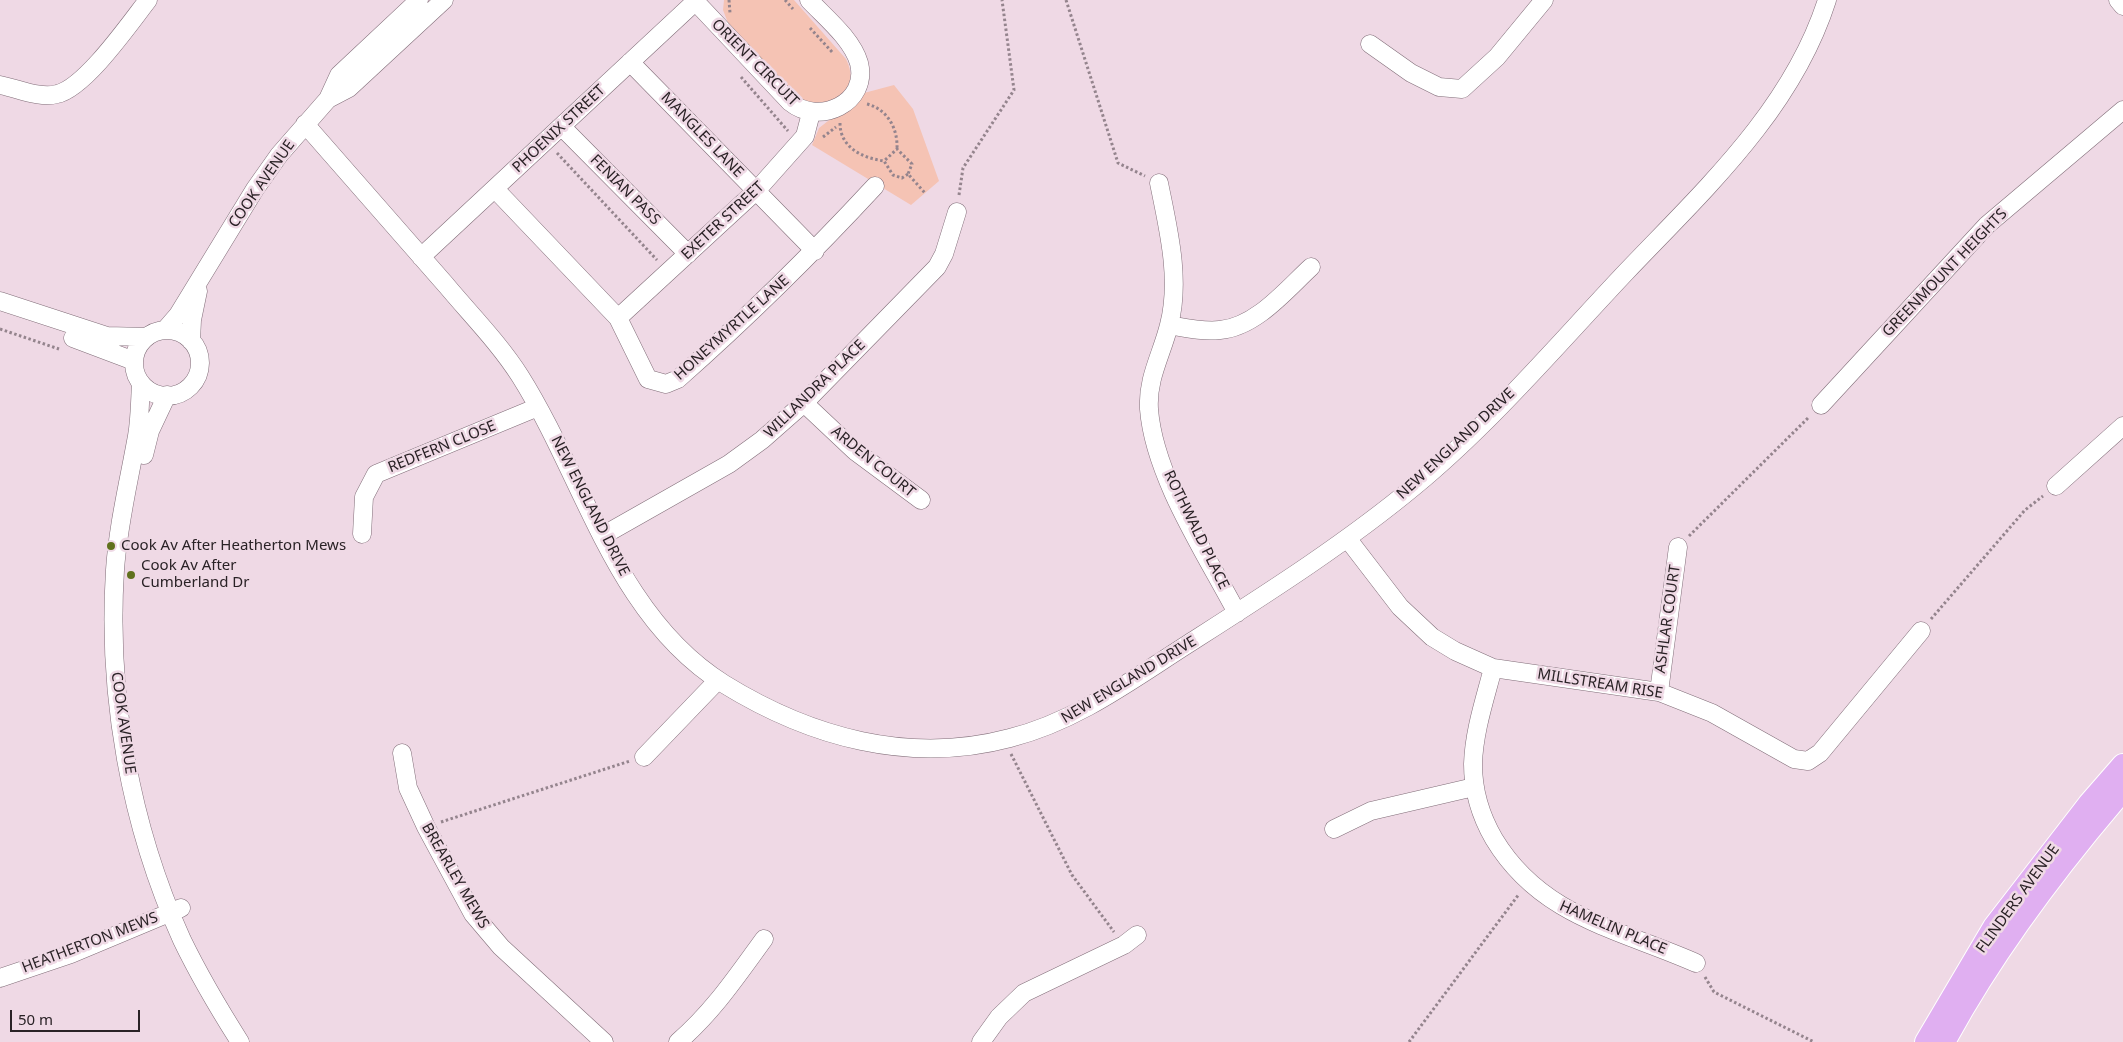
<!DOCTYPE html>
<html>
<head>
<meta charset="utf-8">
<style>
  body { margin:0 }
  #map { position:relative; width:2123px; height:1042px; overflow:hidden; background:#efd9e5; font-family:"Noto Sans",sans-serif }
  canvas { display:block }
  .scale { position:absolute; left:10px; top:1010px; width:130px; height:22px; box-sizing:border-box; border:2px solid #2a2226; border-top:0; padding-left:6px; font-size:15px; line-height:18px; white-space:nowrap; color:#2a2226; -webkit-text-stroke:4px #efd9e5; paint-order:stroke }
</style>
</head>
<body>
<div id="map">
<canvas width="2123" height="1042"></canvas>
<div class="scale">50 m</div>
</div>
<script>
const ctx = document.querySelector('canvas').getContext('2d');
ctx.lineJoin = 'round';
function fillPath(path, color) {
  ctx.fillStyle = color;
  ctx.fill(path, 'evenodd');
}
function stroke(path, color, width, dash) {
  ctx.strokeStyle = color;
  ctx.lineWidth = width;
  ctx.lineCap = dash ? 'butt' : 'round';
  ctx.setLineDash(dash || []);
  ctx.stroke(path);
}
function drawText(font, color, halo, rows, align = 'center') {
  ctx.font = font + ' "Noto Sans",sans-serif';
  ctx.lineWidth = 5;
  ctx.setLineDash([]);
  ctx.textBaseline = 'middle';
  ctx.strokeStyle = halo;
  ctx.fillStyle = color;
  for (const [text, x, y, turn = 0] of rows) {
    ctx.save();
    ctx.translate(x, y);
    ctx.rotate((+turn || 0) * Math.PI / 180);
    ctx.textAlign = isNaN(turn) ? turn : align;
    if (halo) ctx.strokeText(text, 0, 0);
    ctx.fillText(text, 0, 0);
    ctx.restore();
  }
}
fillPath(new Path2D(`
  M724,0H794L846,59C859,86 842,96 820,108L797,98L728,23L723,10Z
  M894,85L913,109L939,181L911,205L812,145L819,128L864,93Z`), '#f5c3b4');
const minor = new Path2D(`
  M694,0L790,102C819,126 869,103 859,63C852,39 826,18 809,0
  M2118,0L2123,6
  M1370,44L1411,73L1439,87L1462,89L1497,57L1544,0
  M630,62L815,251
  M0,85C17,88 40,99 57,94C85,88 130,23 148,0
  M328,99L349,88L444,0
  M305,124C352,177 399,231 446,285C471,315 499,343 520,376C585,479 615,616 724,684C810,737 909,765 1010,738C1077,721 1130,681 1188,644C1266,594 1345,544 1416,485C1492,422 1558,344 1626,272C1704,190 1792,110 1827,0
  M562,127L688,254
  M1159,183C1168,228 1181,279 1169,325C1162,354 1147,378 1149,409C1154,476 1206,554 1237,613
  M495,189L618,318L648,379L666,384L678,379C747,318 812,254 875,186
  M421,257L697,0
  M0,301L107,336L146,337
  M618,318L757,190L805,136L811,113
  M1169,325C1186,328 1203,332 1220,330C1256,327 1286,290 1311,267
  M165,330L178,315L255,189L279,155L328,99L339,75L419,0
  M134 363a33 33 0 1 1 66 0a33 33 0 1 1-66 0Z
  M73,338L134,361
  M191,341L192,320L198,291
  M141,383C140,400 140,419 137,436C129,481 118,525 115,570C107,696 130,825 182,940C199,975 219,1009 240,1042
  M804,403L855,451L921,500
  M1821,405L1987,225L2123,110
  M144,455L150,431L167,395
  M2056,486L2123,426
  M362,534L364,497L376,474L538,407
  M602,536L729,464L762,440L804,403L937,267L944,254L957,212
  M1347,538L1400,607L1432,637L1455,651L1493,668L1659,692L1712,713L1794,759L1808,761L1820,753L1921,631
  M1493,668C1485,699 1474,731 1473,764C1473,792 1480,815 1494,839C1541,917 1619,929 1696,963
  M1659,692L1678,547
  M402,753L408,788L426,827L473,914L501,947L604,1042
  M644,757L718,680
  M1334,829L1371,811L1474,787
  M0,978L71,954L181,908
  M678,1042C713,1012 737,976 764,939
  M981,1042L999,1017L1024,993L1124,945L1137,935`);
const major = new Path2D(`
  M1926,1042L1994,927L2089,804L2123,765
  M1944,1042C1993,951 2056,868 2123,790`);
stroke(minor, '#806d78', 19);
stroke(major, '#fff', 24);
stroke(new Path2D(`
  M729,0L730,13
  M785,0L793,9
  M1066,0L1118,163L1145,176
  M810,28L833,53
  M741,77L788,131
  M867,104C887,109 898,128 897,149
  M840,123C840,148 863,158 884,161
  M823,137L836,127
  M557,153L657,260
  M908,174L902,178L893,175L884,161L897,149L912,164L908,174L925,193
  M959,195L963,168L1014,90L1002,0
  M0,329L59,349
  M1689,536L1809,417
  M1931,619L2025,510L2043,496
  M1011,754L1072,875L1114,932
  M441,822L630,761
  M1705,977L1714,992L1814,1042
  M1409,1042L1519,894`), '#94848d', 3, [2.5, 2.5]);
stroke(minor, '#fff', 18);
stroke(major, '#e0aff1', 22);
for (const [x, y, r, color] of [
  [111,546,5,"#60711d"],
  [131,575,5,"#60711d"]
]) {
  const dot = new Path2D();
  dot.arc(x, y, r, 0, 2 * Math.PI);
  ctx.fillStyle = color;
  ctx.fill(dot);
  stroke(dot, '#efd9e5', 2);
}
drawText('15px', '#2a2226', '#efd9e5', [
  ["ORIENT CIRCUIT",755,63,45],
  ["PHOENIX STREET",559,129,-43],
  ["MANGLES LANE",702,135,46],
  ["COOK AVENUE",262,184,-55],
  ["FENIAN PASS",625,190,45],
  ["EXETER STREET",723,221,-43],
  ["GREENMOUNT HEIGHTS",1945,273,-46],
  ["HONEYMYRTLE LANE",732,328,-42],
  ["WILLANDRA PLACE",815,389,-44],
  ["NEW ENGLAND DRIVE",1456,444,-43],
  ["REDFERN CLOSE",442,447,-22],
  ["ARDEN COURT",873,462,39],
  ["NEW ENGLAND DRIVE",590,506,63],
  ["ROTHWALD PLACE",1196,530,64],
  ["ASHLAR COURT",1668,619,-82],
  ["NEW ENGLAND DRIVE",1129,680,-31],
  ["MILLSTREAM RISE",1600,684,9],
  ["COOK AVENUE",123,723,82],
  ["BREARLEY MEWS",455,876,60],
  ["FLINDERS AVENUE",2018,899,-54],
  ["HAMELIN PLACE",1613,928,23],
  ["HEATHERTON MEWS",90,943,-21]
]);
drawText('15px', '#2a2226', '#efd9e5', [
  ["Cook Av After Heatherton Mews",121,546],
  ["Cook Av After",141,566],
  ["Cumberland Dr",141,583]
], 'left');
</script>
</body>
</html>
